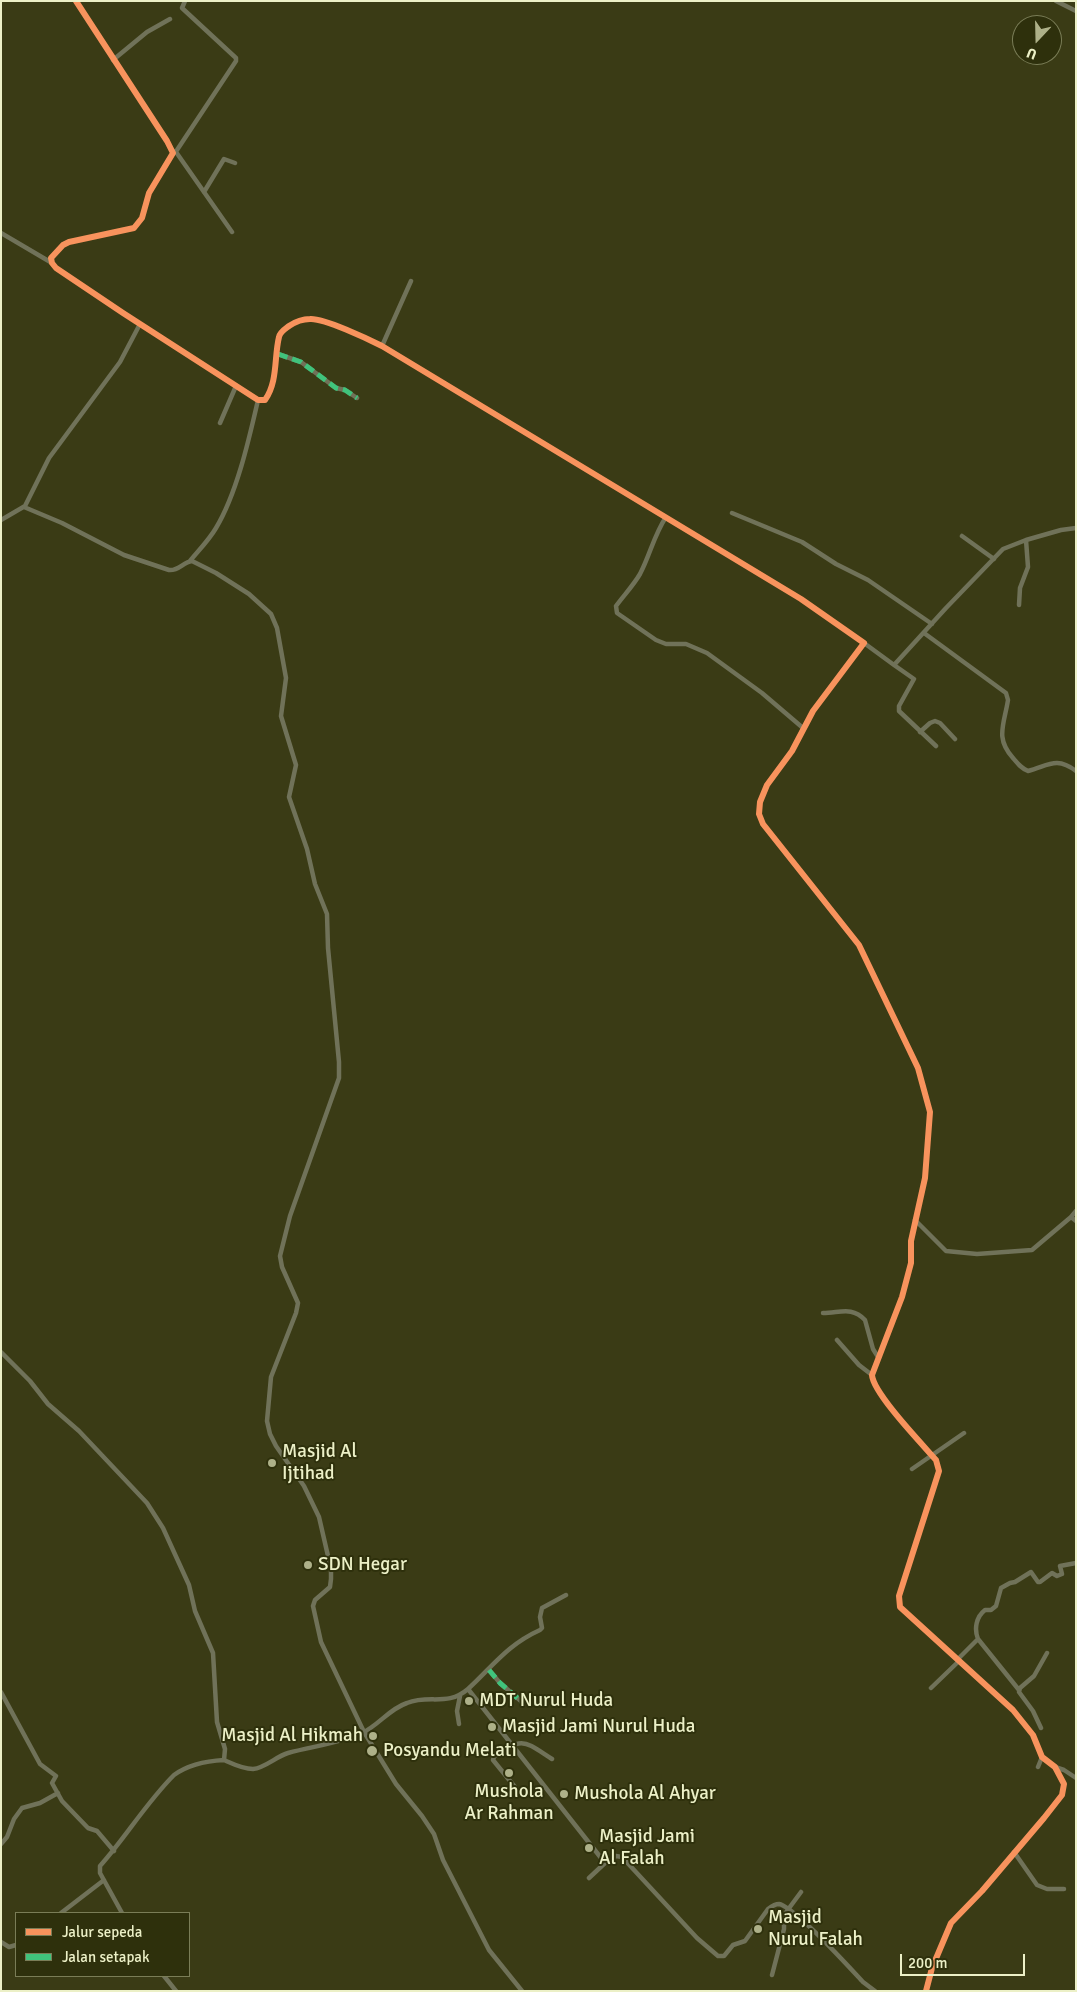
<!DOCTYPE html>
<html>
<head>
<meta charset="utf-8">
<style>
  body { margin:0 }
  #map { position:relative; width:1077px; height:1992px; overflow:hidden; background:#3a3b15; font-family:Signika,sans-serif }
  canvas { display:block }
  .frame { position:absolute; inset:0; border:2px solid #ecf0c7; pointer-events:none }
  .legend { position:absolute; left:15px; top:1912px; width:175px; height:65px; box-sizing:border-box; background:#2e300c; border:1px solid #7a7d57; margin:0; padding:6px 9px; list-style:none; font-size:15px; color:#ecf0c7 }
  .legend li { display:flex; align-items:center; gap:10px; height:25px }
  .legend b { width:25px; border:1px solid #7a7d57 }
  .north { position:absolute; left:1012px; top:15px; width:50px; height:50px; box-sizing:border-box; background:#2e300c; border:1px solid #7a7d57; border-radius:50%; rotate:201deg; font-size:14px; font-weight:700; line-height:20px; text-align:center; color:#ecf0c7 }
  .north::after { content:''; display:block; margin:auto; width:18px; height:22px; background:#aeb189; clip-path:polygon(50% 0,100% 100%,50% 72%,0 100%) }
  .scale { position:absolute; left:900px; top:1954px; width:125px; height:22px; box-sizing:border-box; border:2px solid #ecf0c7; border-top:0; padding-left:6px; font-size:15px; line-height:18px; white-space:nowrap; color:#ecf0c7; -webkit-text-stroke:4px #2e300c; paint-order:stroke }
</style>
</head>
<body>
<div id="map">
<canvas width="1077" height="1992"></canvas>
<div class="frame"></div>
<ul class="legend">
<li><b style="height:6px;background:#f8935d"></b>Jalur sepeda</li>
<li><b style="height:6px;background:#40c37c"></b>Jalan setapak</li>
</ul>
<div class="north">U</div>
<div class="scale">200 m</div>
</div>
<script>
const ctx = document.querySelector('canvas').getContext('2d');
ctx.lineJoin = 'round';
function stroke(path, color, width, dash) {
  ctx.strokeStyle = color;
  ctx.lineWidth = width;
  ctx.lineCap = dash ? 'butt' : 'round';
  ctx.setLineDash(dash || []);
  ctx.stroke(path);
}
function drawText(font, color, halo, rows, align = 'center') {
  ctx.font = font + ' Signika,sans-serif';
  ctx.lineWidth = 4;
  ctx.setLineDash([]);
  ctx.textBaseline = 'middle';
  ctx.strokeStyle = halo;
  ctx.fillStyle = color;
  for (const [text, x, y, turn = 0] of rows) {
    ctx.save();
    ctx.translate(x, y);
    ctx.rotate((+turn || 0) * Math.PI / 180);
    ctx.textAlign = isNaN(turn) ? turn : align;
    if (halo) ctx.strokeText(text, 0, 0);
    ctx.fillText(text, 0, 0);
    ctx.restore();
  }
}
stroke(new Path2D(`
  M76,1L167,141L173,153L149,193L142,218L134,228L69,242L63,245L51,258L52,263L56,268L123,313L258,400H265C278,382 274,357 279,337C280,332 285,329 289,326C295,322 303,319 310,319C324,318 368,339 382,346L801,599L864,643L813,711L792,751L767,785L760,802L759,814L763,824L859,945L918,1068L930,1112L925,1178L911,1241V1263L902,1297L872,1375C873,1393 922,1444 936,1460L939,1471L899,1596L900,1607L1013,1710L1033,1735L1042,1757L1055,1767L1064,1784L1062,1795L1044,1818L982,1891L951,1923L932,1968L926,1991
  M1056,1L1076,11
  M113,60L147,32L170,19
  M176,152L232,232
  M173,153L177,150L236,61V58L182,8L185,1
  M204,192L224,159L235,163
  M1,233L52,263
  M382,346L411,281
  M278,354L301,362L336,388L345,390L357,398
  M220,423L236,386
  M24,507L62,523L124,555L169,570C179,571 183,562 192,561L216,573L249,594L271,614L277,628L286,678L281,716L296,765L289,797L307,849L315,884L327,914L328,948L339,1062V1078L290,1216L280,1256L282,1267L298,1303L296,1313L271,1377L267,1421L270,1434L276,1446L304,1486L319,1517L331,1569V1579L330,1587L315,1600L313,1606L321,1642L364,1732L396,1784L422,1816L434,1834L443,1860L489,1950L522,1991
  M732,513L802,542L836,564L868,580L932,624
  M666,517C654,535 650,555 640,574C633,586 624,595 616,606L617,613L656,640L666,644H686L707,653L762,693L803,728
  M1,520L25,506L49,458L120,362L140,324
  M962,536L994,559
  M190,561C199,550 209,540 216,528C237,493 249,439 258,400
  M1019,605L1020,588L1028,567L1026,540
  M924,633L1006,693L1008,700C1004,725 995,738 1013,758C1018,764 1021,768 1028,771C1048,766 1056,756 1076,771
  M864,643L894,665L946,608L1003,549L1026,540L1061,530L1076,528
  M894,665L914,679L899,706V711L936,746
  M920,732L930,723L935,721L940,723L955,739
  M1071,1217L1076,1211
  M915,1220L946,1251L977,1254L1032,1250L1071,1217L1076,1221
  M823,1313C840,1313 852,1306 865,1320L873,1349L878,1357
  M837,1340L859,1365L872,1375
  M1,1352L30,1381L48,1404L79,1431L147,1503L163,1528L189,1585L195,1611L213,1653L217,1722L225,1749L224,1760C206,1761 189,1764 174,1775C146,1803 126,1837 100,1866V1873L122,1913
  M912,1469L964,1433
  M957,1660L978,1639
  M489,1670L500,1683L522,1702
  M931,1688L959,1661
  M468,1689C493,1666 507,1645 540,1630L542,1628L540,1617L542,1608L566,1595
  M1019,1690L978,1639C974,1629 976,1617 985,1610H991L996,1606L1001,1588L1010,1583L1015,1582L1031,1572L1038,1582H1040L1052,1573L1057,1576L1062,1574L1060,1566L1076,1563
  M1,1692L40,1764L56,1776L52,1783L62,1801L88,1828L97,1831L114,1851
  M459,1724L457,1711L460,1696
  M1041,1728L1033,1711L1019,1692L1020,1688L1034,1676L1047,1653
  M224,1760C233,1764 243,1769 253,1769C265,1768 277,1756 288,1753C313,1746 338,1744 362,1733C379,1725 389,1709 407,1703C430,1694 447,1707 468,1689L605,1863L616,1856L622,1857L697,1938L718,1956H724L733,1945L745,1941L768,1909C772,1906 775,1904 779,1904C795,1907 849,1967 863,1982L875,1991
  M1038,1767L1042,1757
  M1055,1767L1064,1770L1076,1778
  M519,1792L493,1760L494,1757C523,1736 524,1741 552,1759
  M1,1844L7,1837L14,1819L22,1808L40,1803L58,1793
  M1014,1852L1037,1885L1047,1889H1064
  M589,1878L605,1863
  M61,1913L104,1880
  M1,1942L9,1947L16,1945
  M772,1975L784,1929V1915L801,1892
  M164,1976L176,1991`), '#707259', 4.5);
stroke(new Path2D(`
  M278,354L301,362L336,388L345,390L357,398
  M489,1670L500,1683L522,1702`), '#40c37c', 5, [10, 5]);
stroke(new Path2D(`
  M76,1L167,141L173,153L149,193L142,218L134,228L69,242L63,245L51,258L52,263L56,268L123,313L258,400H265C278,382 274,357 279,337C280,332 285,329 289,326C295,322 303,319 310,319C324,318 368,339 382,346L801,599L864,643L813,711L792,751L767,785L760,802L759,814L763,824L859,945L918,1068L930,1112L925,1178L911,1241V1263L902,1297L872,1375C873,1393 922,1444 936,1460L939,1471L899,1596L900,1607L1013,1710L1033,1735L1042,1757L1055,1767L1064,1784L1062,1795L1044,1818L982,1891L951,1923L932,1968L926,1991`), '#f8935d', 6);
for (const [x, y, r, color] of [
  [272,1463,5,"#aeb189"],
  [308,1565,5,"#aeb189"],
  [469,1701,5,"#aeb189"],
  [492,1727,5,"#aeb189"],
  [373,1736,5,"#aeb189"],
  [372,1751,6,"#aeb189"],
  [509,1773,5,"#aeb189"],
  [564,1794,5,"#aeb189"],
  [589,1848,5,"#aeb189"],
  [758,1929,5,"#aeb189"]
]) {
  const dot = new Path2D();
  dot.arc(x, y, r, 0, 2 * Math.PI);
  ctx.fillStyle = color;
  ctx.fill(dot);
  stroke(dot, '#2e300c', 2);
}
drawText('19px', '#ecf0c7', '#2e300c', [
  ["Masjid Al",282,1452],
  ["Ijtihad",282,1474],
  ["SDN Hegar",318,1565],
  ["MDT Nurul Huda",479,1701],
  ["Masjid Jami Nurul Huda",502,1727],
  ["Masjid Al Hikmah",363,1736,"right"],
  ["Posyandu Melati",383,1751],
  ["Mushola",509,1792,"center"],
  ["Ar Rahman",509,1814,"center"],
  ["Mushola Al Ahyar",574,1794],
  ["Masjid Jami",599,1837],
  ["Al Falah",599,1859],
  ["Masjid",768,1918],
  ["Nurul Falah",768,1940]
], 'left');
</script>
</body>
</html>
